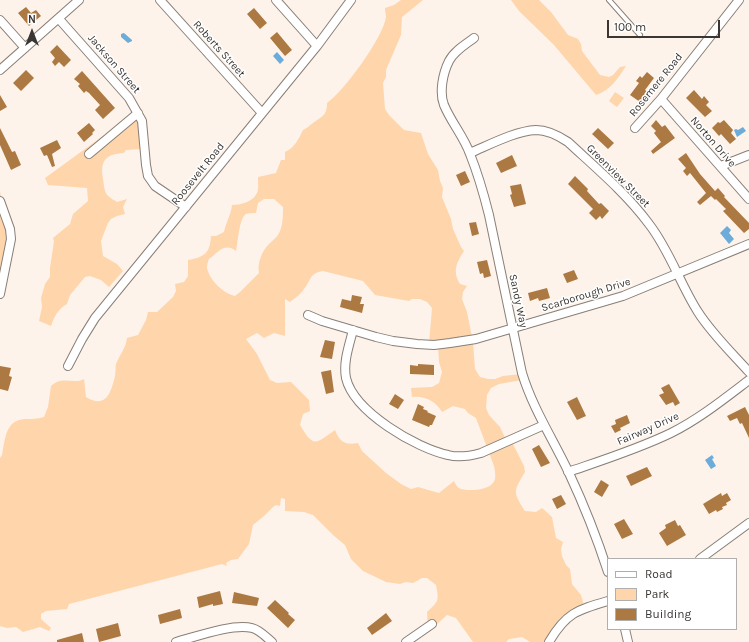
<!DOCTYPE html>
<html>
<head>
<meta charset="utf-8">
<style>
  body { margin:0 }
  #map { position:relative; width:749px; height:642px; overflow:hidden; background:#fdf3ea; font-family:Karla,sans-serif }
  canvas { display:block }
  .legend { position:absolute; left:607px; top:558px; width:130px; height:72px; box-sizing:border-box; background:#fff; border:1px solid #b0afad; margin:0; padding:5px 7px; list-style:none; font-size:12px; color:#3a3633 }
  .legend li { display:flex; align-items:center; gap:8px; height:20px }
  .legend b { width:20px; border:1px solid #b0afad }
  .north { position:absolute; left:12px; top:12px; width:40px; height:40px; -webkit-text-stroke:3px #fff; paint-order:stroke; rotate:0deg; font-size:11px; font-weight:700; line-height:16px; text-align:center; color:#3a3633 }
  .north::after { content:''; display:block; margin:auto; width:14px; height:18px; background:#3a3633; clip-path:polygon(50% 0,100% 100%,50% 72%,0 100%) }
  .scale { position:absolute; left:607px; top:20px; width:113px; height:18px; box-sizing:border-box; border:2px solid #3a3633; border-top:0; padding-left:5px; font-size:12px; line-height:14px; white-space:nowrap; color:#3a3633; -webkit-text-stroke:3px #fff; paint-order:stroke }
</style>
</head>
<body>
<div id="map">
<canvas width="749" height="642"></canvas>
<ul class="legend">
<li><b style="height:5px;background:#fff"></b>Road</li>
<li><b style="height:11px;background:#ffd5ab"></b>Park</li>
<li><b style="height:11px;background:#ac7942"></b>Building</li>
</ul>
<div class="north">N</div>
<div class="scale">100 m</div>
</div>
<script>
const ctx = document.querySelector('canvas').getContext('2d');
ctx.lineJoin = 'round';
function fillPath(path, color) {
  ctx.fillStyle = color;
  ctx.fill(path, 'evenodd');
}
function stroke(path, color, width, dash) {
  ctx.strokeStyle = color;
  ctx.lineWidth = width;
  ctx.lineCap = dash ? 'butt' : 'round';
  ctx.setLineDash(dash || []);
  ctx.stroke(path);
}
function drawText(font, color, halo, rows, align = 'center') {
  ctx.font = font + ' Karla,sans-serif';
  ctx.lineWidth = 3;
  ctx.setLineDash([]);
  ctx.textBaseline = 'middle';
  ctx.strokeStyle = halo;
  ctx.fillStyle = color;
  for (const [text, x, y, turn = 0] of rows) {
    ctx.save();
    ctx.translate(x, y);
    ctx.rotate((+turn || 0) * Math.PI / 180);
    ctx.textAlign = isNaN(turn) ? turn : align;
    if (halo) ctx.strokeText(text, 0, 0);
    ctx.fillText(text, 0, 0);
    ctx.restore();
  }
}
fillPath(new Path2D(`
  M401,0H423L402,17L401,35L386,70V77L383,83L385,109L389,115L404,130L421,133L428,154L438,170L440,181L443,188L442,197L451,219L453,229L461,247L464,251C457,262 452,271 460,284L467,286L463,292L462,299L467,312L473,342L475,369L480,377L488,379H495L503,376L521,374L522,380L499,384L491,388L487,395L486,408L489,415L500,427L507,442H512L524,466L525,472C514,491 512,491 525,511L536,512L542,508L552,517L556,538L563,542L561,549L562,556L566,565L570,569L572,584L581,595L585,609L570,617L549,642H530L522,637L509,639L506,642H473L456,618L447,615L435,626L428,630L427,612C439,601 439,601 436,585L427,578H422L413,583L406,582L400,584L386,582L363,571L351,559L345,545L333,535L313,515L304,512L285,511V499L281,498L280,506L276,505L273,507L264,516L253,525L249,544L238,559L231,560L226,563L227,566L222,564L69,604L67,609L46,611L41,614V619L51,628L49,631L40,627L23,632L16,627L7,628L0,626V458L2,455C5,440 5,420 25,419C32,419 37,419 44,417L48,407L51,386C63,375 73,385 84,379L86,397C106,409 111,393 115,376C116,372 115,367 116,364C120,354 126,348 127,338L138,335L146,320L148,312H157L173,297L176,291L175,284L184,282L188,276V260C205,257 210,253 211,236H216L224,232C226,222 231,215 232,205C240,205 253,202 257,193C259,189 258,182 258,177L276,173L281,160H285V152C294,148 299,139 303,130C307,128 309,126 313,123C322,116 327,116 327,103C344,91 383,38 386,17C386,15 385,11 385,8L394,5ZM264,199H274L283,207C283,215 283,228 278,235C276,238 272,241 269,244C262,251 257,263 259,273L240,292L235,296C223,293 210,281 207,268C207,265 208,261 209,259C218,252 225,242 236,251C238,243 239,218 246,214C249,213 253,213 256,213L258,203ZM323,271L363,281L375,295L409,301L412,299H420L427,302L432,308L429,344L438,345L439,362L442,372L439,383L432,387L411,388L412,397C424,395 437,402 442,412L453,406L465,409L468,413L476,418L494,466C495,472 497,480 492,484C488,490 465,492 459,488C457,487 455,483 454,481L439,493L418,487L411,489L401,484L386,473L362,451L358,443C346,445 340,443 335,430C316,443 314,449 300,425L303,414L310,411L309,400L291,382L277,383L270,380L257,354L246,339L257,333L264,338L274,333L285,336V299L290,302C295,298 301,294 304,289C311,281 309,273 323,271Z
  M511,0H539L551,12L568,35L578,39L581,44L582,51L600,75L609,77L613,75L620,67L626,66C619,77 610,91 596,95L554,45L519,11Z
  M615,92L624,98L617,107L609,101Z
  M136,112L138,113L141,149L126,150L124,153C105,154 100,161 103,179C104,185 104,190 107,195C110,198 114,200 117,202L127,199L123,207L125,214L117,216L111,219L108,223L101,241L103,256L117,264L123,271L109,287L101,280L90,276L85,277L70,295L67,304C58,309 54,317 51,326L39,321L42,307L41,298L45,284L50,277V268L54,241L53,238L70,224L73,214L88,201L87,188L48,185L45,178Z
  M0,192L7,221L8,243L0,277Z`), '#ffd5ab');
fillPath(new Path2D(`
  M124,33L132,40V41L128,43L121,37V34Z
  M277,52L284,60L280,64L273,56Z
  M743,127L746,131L737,137L734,130L736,129L738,130Z
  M727,226L731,230L729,233L734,239L729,244L720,233Z
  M712,455L714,458L712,459L716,466L711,469L705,460Z`), '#6bacdb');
fillPath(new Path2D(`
  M26,7L31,13L36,10L41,16L29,26L18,13Z
  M254,8L267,23L260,29L247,14Z
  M277,32L292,50L285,56L270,38Z
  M57,45L71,60L64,67L59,62L55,66L52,62L55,58L50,52Z
  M26,70L34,78L21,91L13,83Z
  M82,71L115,108L103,119L95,110L100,105L89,93L86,91L84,93L78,86L80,84L74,79Z
  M647,72L654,78L645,90L648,92L640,102L630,95L639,83L636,81L640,76L642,78Z
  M694,90L702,99L704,96L709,102L706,105L712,111L705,117L686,98Z
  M0,95L7,107L0,111Z
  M656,120L662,127L665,125L675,138L653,154L651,151L661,142L654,133L656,131L651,126Z
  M724,120L733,130L731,133L736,139L730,144L721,134L719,136L712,128L718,122L720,123Z
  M89,123L95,130L92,133L93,134L84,142L77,133Z
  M0,128L12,152L15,151L21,165L11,170L0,145Z
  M598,128L614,143L608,149L592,134Z
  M57,140L61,148L52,154L55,166L52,167L47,155L44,156L40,148Z
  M686,153L700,174L715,191L718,188L725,196L724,197L749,223V229L744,233L723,211L726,209L716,199L715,200L711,196L700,205L697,202L706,193L690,173L687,176L683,171L686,168L678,159Z
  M512,155L517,166L501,173L496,163Z
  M465,171L470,182L461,186L456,175Z
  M575,176L588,189L587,191L599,204L601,203L609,211L602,219L600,216L596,220L589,213L593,209L568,184Z
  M521,184L526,204L514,207L510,195L512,194L510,186Z
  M476,222L479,234L472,236L469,223Z
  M487,260L491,276L484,278L483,273L480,274L477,262Z
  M574,270L578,279L567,283L563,274Z
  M547,288L550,298L539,301L538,298L530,301L528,293Z
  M352,295L362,297L360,304H364L362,313L340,307L342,299L351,301Z
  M325,340L335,342L332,359L320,357Z
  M418,364L434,365V375L410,374V365L418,366Z
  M0,366L11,368L9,376L12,377L8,391L0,389Z
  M331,370L334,392L326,394L321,372Z
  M669,384L680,403L675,406L673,402L666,405L659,395L664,393L661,388Z
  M395,394L404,400L398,409L389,404Z
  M577,397L586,416L577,420L567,402Z
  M418,404L424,407L423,409L428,411L427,412L436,416L432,425H430L429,427L412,420Z
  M745,407L749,415V438L742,423L740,424L737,418L730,421L727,416Z
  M627,415L630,423L620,428L621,430L615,433L611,426L616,424L615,420Z
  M539,445L550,463L541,467L532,449Z
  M647,467L652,476L631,486L626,476Z
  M601,480L609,485L602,497L594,492Z
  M721,493L722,496L727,493L731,500L726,503L727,505L722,507L723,509L717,512L716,510L709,514L703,504Z
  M561,495L566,504L557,509L552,499Z
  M624,519L633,534L622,539L614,524Z
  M675,520L678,526L680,525L686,535L667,546L659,533L666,528L665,525Z
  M220,591L223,604L213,606V604L199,608L197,597Z
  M234,592L259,598L257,606L232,603Z
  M275,600L289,613L288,614L295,620L288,628L267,608Z
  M180,609L182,618L160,624L158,615Z
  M386,613L392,621L372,635L367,628Z
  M118,623L121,636L99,642L96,629Z
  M82,633L84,642H57V640Z`), '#ac7942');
const lane = new Path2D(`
  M609,0L640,35`);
const street = new Path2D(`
  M160,0L262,113
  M276,0L317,46
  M59,19L129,98L142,121L146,165L148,176L155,186L186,207
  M0,20L25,48
  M474,38C466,44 454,51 449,61C443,73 439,92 444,105C451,122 464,137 470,154C478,174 484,195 489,215L522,373C533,409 553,439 569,473C584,505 597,538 608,572
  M0,70L79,0
  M661,99L749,199
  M635,128L661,99L739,0
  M470,153C489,145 515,131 536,130C547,130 559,136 568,142C596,168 626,193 649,224C670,251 680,284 698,312C712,334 732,353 749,372
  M89,154L138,113
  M721,166L749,155
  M0,201L10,229L11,239L0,294
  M308,315L322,321L376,337L393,341L417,344L434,345L450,343L476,339L623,296L749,244
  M353,330C349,346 343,362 346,378C354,412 416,448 448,455C459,458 470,456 481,453L544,425
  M68,366L82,339L95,318L317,46L351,0
  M568,472C603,460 638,449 671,433C699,419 724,399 749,380
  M700,559L749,523
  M625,629L628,642
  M176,642C195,637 233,623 252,628C260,630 266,637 272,642
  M406,642L432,624
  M549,642C566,613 577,610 608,601`);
stroke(lane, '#887f77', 6);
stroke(street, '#887f77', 10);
stroke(lane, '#fff', 4);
stroke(street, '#fff', 8);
drawText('11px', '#3a3633', '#fff', [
  ["Roberts Street",219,49,48],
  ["Jackson Street",114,64,49],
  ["Rosemere Road",656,85,-51],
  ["Norton Drive",713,142,49],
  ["Roosevelt Road",198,174,-51],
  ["Greenview Street",618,176,45],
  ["Scarborough Drive",586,295,-17],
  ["Sandy Way",518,301,78],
  ["Fairway Drive",648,429,-24]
]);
</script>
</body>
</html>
